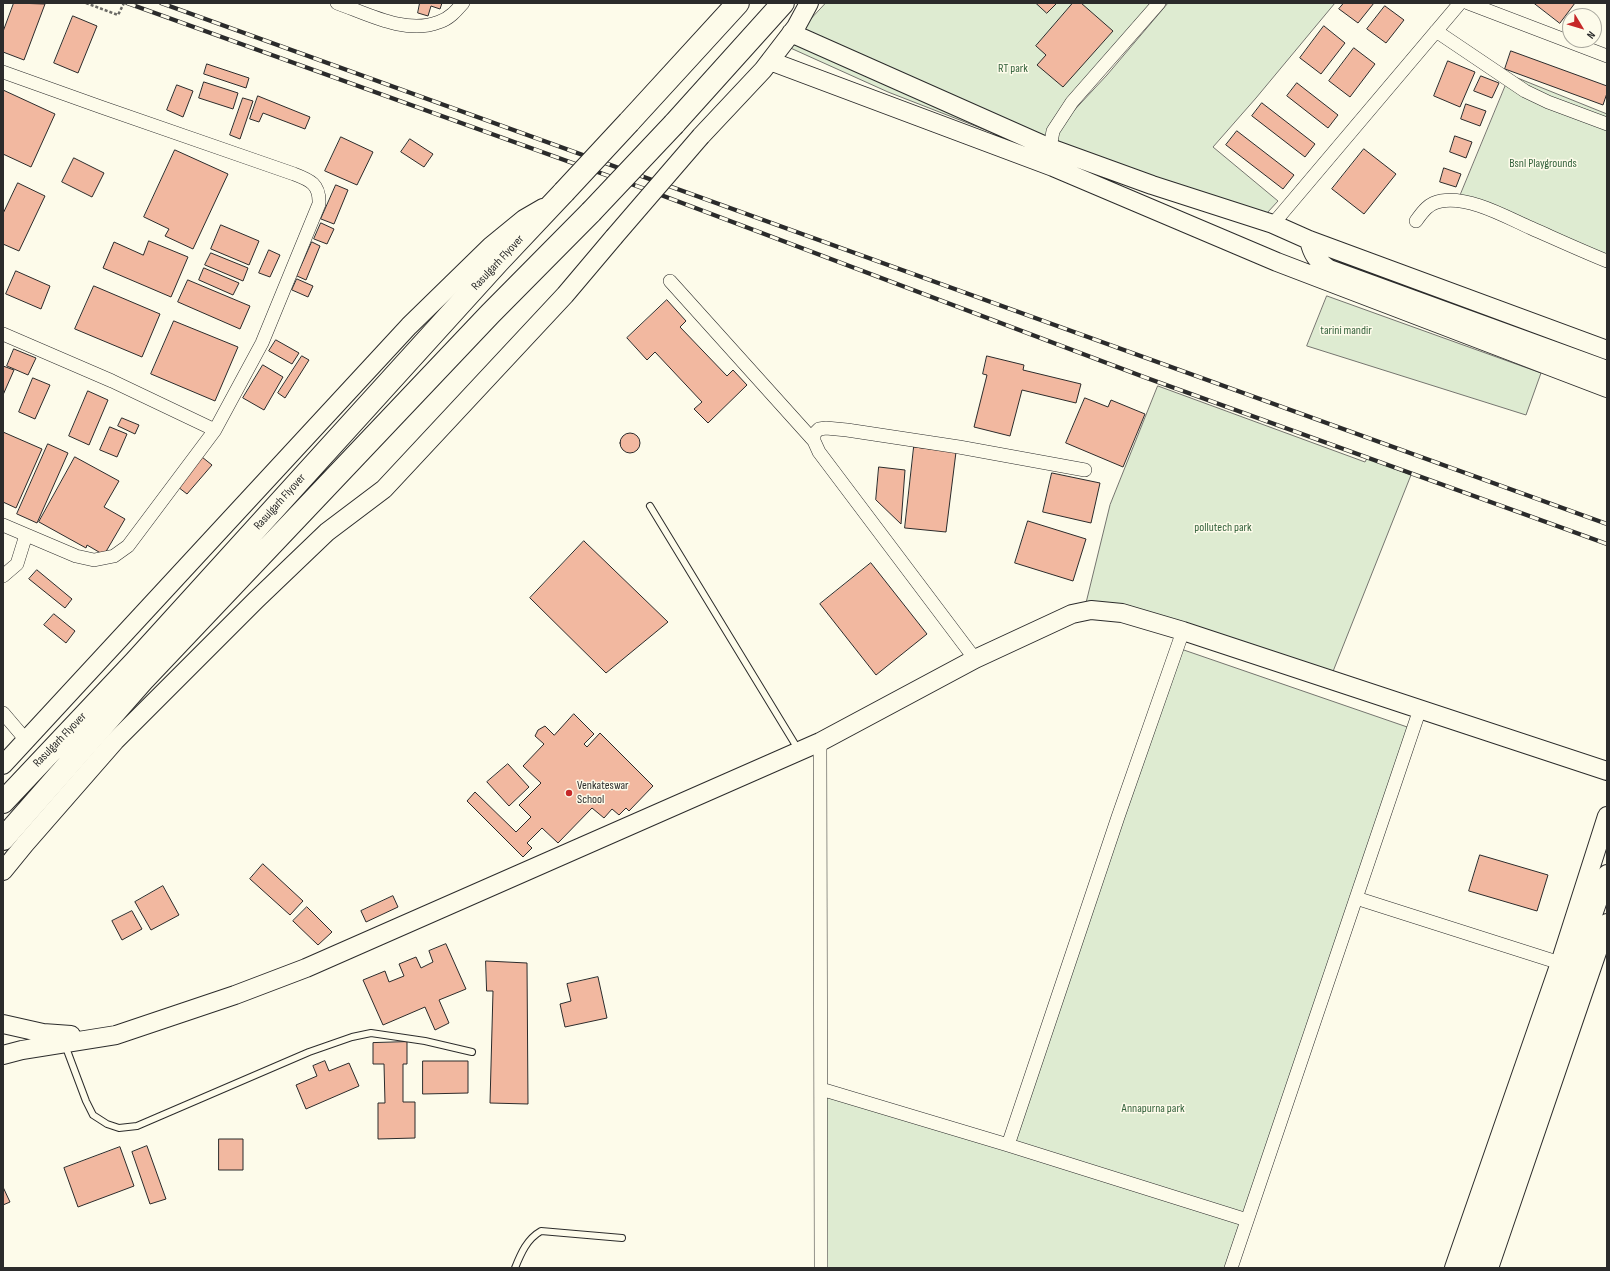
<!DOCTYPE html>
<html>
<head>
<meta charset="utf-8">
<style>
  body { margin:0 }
  #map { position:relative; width:1610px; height:1271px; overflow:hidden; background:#fdfbea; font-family:"Sofia Sans Condensed",sans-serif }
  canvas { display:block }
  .frame { position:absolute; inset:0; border:4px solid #2b2b2b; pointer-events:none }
  .north { position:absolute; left:1562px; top:8px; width:40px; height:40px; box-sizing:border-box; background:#fdfbea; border:1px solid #a9a89e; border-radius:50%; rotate:128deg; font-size:11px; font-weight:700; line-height:16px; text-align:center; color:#2b2b2b }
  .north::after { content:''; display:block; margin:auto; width:14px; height:18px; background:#c62828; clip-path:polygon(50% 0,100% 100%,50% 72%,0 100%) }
</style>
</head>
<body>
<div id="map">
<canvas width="1610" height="1271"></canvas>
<div class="frame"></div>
<div class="north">N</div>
</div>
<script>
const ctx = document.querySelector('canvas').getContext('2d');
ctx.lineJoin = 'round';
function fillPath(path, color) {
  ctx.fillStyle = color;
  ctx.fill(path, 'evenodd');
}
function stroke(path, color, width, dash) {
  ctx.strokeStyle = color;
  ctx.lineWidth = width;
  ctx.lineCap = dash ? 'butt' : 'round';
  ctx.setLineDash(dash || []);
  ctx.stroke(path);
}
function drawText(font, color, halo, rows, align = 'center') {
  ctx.font = font + ' "Sofia Sans Condensed",sans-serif';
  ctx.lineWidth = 3;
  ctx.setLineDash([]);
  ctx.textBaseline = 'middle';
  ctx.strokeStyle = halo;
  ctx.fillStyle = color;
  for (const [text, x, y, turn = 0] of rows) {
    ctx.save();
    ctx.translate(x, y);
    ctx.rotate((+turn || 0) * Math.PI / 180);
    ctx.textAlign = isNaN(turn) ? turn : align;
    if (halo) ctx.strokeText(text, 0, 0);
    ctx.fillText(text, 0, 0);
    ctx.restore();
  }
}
const green = new Path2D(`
  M826,3H1165L1053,133L1107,75L1168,3H1335L1256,98L1213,147L1278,201L1267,213L1042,152L888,92L786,46Z
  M1510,75L1607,114V262L1458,201Z
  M1327,296L1541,373L1526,415L1307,346Z
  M1158,386L1365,462L1367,458L1411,475L1330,679L1085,607L1110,505Z
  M1178,648L1413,729L1230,1268H822L821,1089L1009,1146Z`);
fillPath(green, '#deebd1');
stroke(green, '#74746e', 1);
const building = new Path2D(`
  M14,3L45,4L24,60L3,52V32Z
  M420,3H442L440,9L431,6L428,16L418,13Z
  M1036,3H1057L1047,13Z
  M1073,3H1081L1113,31L1063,87L1037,65L1046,55L1036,46Z
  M1344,3H1374L1358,23L1339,9Z
  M1534,3H1575L1560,23Z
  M1385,6L1404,20L1386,43L1367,29Z
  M73,16L97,26L78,73L54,63Z
  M1324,26L1345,43L1321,74L1300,58Z
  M1354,48L1375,64L1350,97L1329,81Z
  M1511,51L1607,86V93L1603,105L1505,69Z
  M1448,61L1475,72L1460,107L1434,96Z
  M207,64L249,78L246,88L204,74Z
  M1481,76L1499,83L1492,98L1474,91Z
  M204,82L238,93L233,109L199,98Z
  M1297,83L1338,115L1328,128L1287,96Z
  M177,85L193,91L183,117L167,110Z
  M3,90L55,114L31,167L3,154Z
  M258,96L310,117L305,129L263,113L259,122L250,119Z
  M243,98L253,101L240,139L230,135Z
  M1262,103L1315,144L1305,157L1252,116Z
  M1466,104L1486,111L1480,126L1461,119Z
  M1237,131L1294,175L1283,189L1226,145Z
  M1455,136L1472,142L1466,158L1450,152Z
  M341,137L373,152L357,185L325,171Z
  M410,139L433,154L424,167L401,152Z
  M1364,149L1396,174L1364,214L1332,189Z
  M175,150L228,174L193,249L165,236L169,229L144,217Z
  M74,158L104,173L92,197L62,182Z
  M1444,168L1461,174L1456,187L1440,182Z
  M18,183L45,196L19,251L3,244V214Z
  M336,185L348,190L334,224L321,219Z
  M321,223L334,229L327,244L314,239Z
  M221,225L259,241L249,265L211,249Z
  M149,241L188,257L171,297L103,268L114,242L143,255Z
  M312,242L320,246L306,280L297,276Z
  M269,250L280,255L270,277L259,273Z
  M211,253L248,268L243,281L205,265Z
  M204,268L239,283L233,295L199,280Z
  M16,271L50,286L41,309L6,294Z
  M297,279L313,286L308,297L292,290Z
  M188,280L250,306L240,329L178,302Z
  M94,286L160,314L142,357L75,329Z
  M667,300L686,321L680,327L727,376L733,370L747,385L708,423L694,409L702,402L655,352L647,360L627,338Z
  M174,321L238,347L215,401L151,374Z
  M276,340L299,353L292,364L269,351Z
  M14,349L36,358L28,375L7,366Z
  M302,356L309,360L285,398L278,393Z
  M987,356L1024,365L1023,370L1081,384L1076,403L1022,390L1010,436L974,427L987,375L983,374Z
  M263,365L283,377L264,410L243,398Z
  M3,366L14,370L3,395Z
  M33,378L50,385L35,419L19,412Z
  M88,391L108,400L89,445L69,436Z
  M1085,398L1108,407L1111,400L1145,414L1123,467L1066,443Z
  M122,418L139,425L135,434L118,426Z
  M110,427L127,434L117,457L100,450Z
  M3,432L42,449L16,508L3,502Z
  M620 443a10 10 0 1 1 20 0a10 10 0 1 1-20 0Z
  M48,444L68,453L37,523L17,514Z
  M914,447L956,452L946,532L905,528Z
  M75,457L119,481L104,507L125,519L104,555L87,545L86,548L39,522Z
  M202,457L212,465L187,494L178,487Z
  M879,467L905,470L901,524L876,500Z
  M1052,473L1100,483L1091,523L1043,512Z
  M1028,521L1086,539L1073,581L1015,563Z
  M584,541L668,622L606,673L530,598Z
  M871,563L927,634L876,675L820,604Z
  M37,570L72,599L65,608L29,579Z
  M54,614L75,631L66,643L44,625Z
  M574,714L594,734L584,744L587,747L600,733L653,786L629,811L626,808L619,815L612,809L604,818L592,808L558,843L542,828L527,843L532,848L523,857L467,801L475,792L516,832L531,817L519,805L541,783L523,766L544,744L535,736L538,730L545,726L554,735Z
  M508,764L529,787L509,806L487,782Z
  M1480,855L1548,875L1537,911L1469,891Z
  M263,864L303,901L290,915L250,879Z
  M163,886L179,915L151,930L135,902Z
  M393,896L398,907L366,922L361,911Z
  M307,907L332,932L318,945L293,921Z
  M132,911L142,929L122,940L112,921Z
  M446,944L466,989L439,1000L449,1023L435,1030L425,1007L383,1025L363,980L385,971L389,982L404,976L399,964L416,957L421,968L433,962L429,951Z
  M486,961L527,963L528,1104L490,1103L493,991H487Z
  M598,977L607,1018L565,1027L560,1004L571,1001L567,984Z
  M407,1042V1064H403V1102H415V1138L378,1139V1103H385L384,1064H373V1043Z
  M325,1061L329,1071L349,1063L359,1086L306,1109L296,1085L317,1076L313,1066Z
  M423,1061H468V1093L423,1094Z
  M219,1139H243V1170H219Z
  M147,1146L166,1199L150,1204L132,1152Z
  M120,1147L134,1186L78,1207L64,1168Z
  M3,1187L10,1202L3,1205Z`);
fillPath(building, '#f2b8a0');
stroke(building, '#2b2b2b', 1);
const lane = new Path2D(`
  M650,506L798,749
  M65,1045L86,1101L93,1115L107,1124L119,1128L137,1126L309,1052L352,1037L371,1033L425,1041L472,1052
  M515,1268C521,1253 527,1239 541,1231L622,1238`);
const street = new Path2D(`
  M337,3C368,14 406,35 439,22C449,19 456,11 463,3
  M1468,3L1607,56
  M1436,31L1525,91L1548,102L1607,124
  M3,72L101,107L294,174C310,180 320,184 319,204L262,343L215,430L128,546L114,556L94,560L76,556L3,525
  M1050,148L1053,131L1072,102L1159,3
  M1416,221C1423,211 1429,203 1441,201C1470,196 1506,217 1531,228C1556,239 1582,251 1607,261
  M1273,224L1460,3
  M670,281L814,441
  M3,334L112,381L215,430
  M3,576L17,564L26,535
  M975,659L819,452L814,441V434L819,429L826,428L847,430L959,447L1085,470
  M3,713L26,740
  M820,742L821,1268
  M1356,898L1560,963
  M821,1089L1008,1145L1247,1220
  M1008,1145L1118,817L1183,631
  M1231,1268L1420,709`);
const secondary = new Path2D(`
  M791,33L1050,148L1152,185L1273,224L1309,240L1607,350
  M770,61L1053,167L1277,262L1607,388
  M701,136L763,70L796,27L809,3
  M1309,240C1312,254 1317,261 1329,269L1607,370
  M3,765L409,326L491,246L524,219L543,208
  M3,871L25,844L115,741L256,600L327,532L384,489L565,295L614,237
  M3,1024L43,1033L71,1035
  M3,1055L22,1050L116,1035L235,995L306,968L820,742L975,659L1072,614L1091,610L1122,613L1183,631L1607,771
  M1454,1268L1560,963L1607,816
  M1471,1268L1607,874
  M1489,1268L1607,923`);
const highway = new Path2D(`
  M629,122L738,3
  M674,124L783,3
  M3,802L135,662L498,262L564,192
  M3,839L142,681L490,314L591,212`);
stroke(lane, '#2b2b2b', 8);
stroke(street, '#2b2b2b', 14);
stroke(secondary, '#2b2b2b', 20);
stroke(highway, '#2b2b2b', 24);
stroke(new Path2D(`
  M86,3L118,15L124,3`), '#6a6964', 2.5, [3, 2]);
stroke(lane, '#fdfbea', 6);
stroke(street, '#fdfbea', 13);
stroke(secondary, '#fdfbea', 18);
stroke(highway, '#fdfbea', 22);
const rail = new Path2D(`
  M127,3L645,189L1144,377L1607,544
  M161,3L1607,524`);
stroke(rail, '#2b2b2b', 4.5);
stroke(rail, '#fdfbea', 3, [9]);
const secondaryBridge = new Path2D(`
  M614,237L701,136`);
const highwayBridge = new Path2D(`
  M564,192L629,122
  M591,212L674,124`);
stroke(secondaryBridge, '#2b2b2b', 20, []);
stroke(highwayBridge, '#2b2b2b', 24, []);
stroke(secondaryBridge, '#fdfbea', 18);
stroke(highwayBridge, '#fdfbea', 22);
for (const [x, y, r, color] of [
  [569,793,4,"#c62828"]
]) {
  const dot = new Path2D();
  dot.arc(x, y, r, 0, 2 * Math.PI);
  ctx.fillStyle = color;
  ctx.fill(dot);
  stroke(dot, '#fdfbea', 1.5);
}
drawText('12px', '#34623c', '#fdfbea', [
  ["RT park",1013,69],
  ["Bsnl Playgrounds",1543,164],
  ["tarini mandir",1346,331],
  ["pollutech park",1223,528],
  ["Annapurna park",1153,1109]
]);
drawText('12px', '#2b2b2b', '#fdfbea', [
  ["Rasulgarh Flyover",498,263,-47],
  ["Rasulgarh Flyover",280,502,-48],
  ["Rasulgarh Flyover",60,740,-46]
]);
drawText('12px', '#2b2b2b', '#fdfbea', [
  ["Venkateswar",577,786],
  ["School",577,800]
], 'left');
</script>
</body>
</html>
